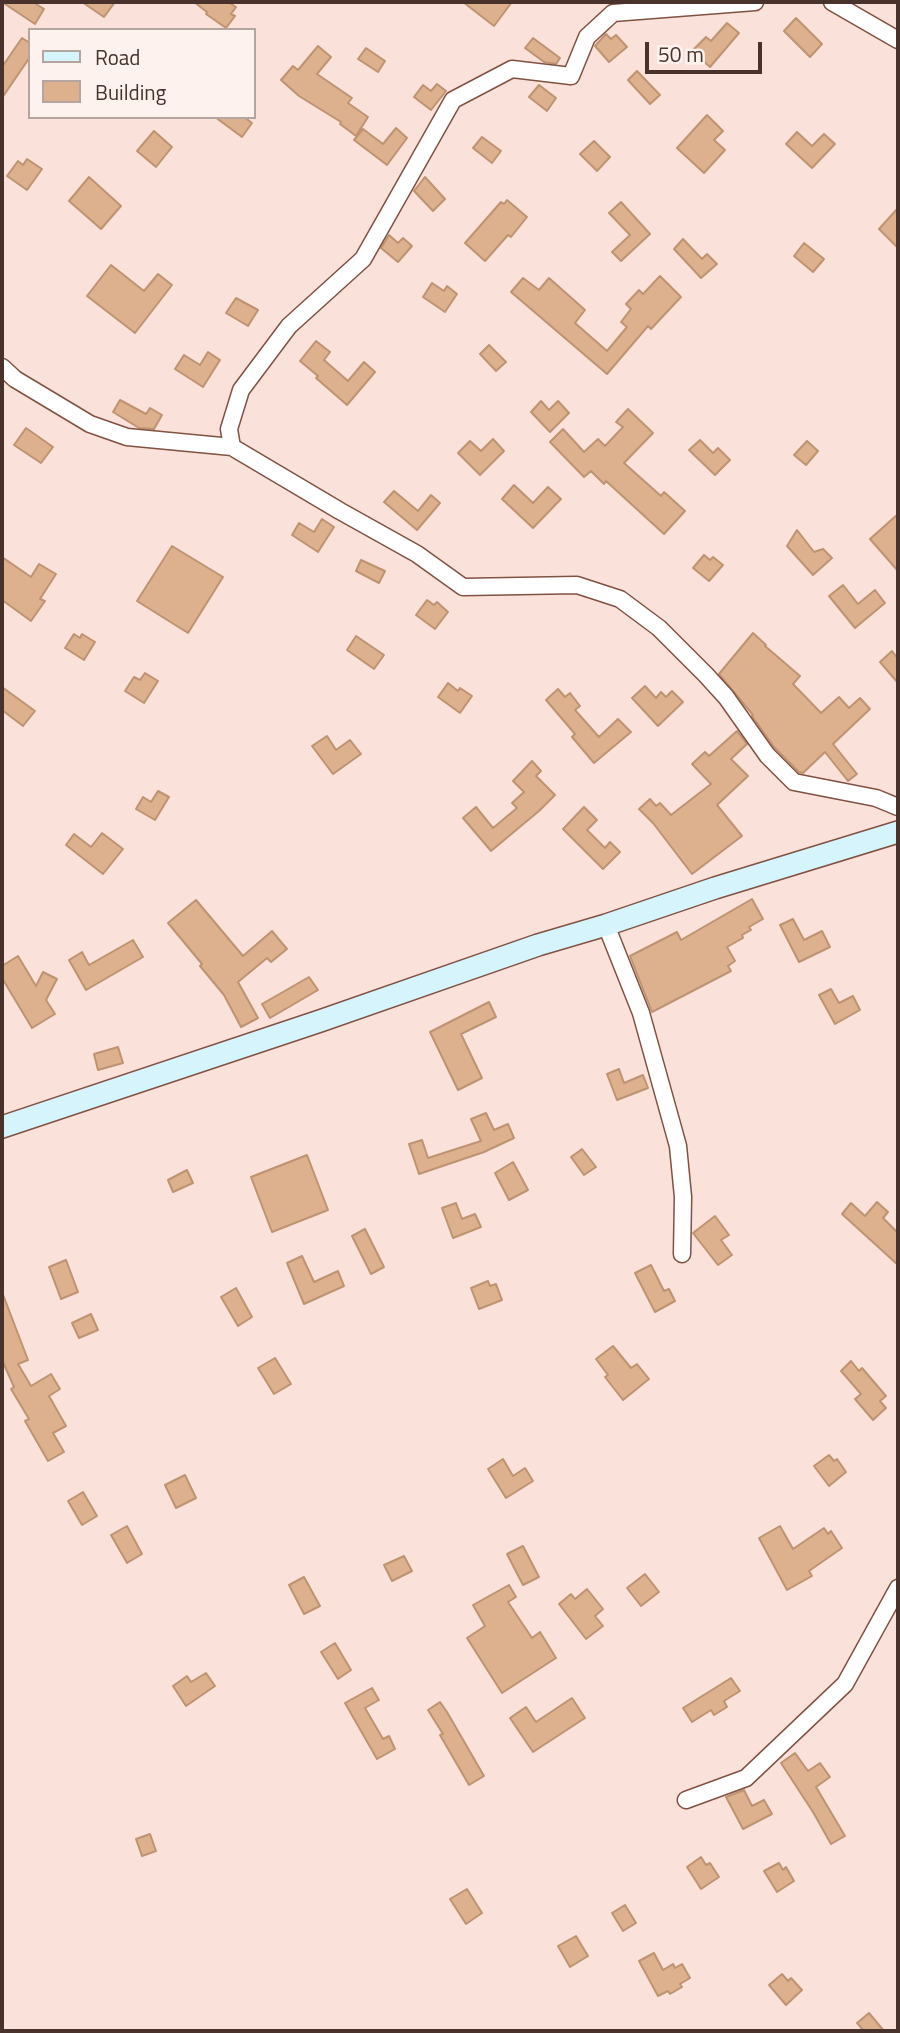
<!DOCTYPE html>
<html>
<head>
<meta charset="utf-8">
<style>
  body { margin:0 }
  #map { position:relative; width:900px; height:2033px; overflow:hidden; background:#fae2db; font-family:"Titillium Web",sans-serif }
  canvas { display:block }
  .frame { position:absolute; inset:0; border:4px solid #48322b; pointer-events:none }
  .legend { position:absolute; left:28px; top:28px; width:228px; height:91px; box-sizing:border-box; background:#fef2ef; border:2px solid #b5a5a1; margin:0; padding:9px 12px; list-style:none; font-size:21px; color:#48322b }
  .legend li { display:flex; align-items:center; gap:14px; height:35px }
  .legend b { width:35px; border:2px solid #b5a5a1 }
  .scale { position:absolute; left:645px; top:42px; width:117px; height:32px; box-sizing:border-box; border:4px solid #48322b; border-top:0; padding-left:9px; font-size:21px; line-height:24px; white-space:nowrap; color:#48322b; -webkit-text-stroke:5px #fef2ef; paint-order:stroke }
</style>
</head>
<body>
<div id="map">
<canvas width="900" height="2033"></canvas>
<div class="frame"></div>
<ul class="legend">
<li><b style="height:9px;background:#d5f4fc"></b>Road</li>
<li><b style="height:19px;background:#ddb08e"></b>Building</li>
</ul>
<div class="scale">50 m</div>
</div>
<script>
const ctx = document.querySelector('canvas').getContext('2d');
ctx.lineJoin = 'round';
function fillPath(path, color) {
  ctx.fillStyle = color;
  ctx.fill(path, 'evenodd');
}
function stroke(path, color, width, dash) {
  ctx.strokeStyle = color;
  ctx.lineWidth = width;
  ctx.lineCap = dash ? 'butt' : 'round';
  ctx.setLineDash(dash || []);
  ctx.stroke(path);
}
const building = new Path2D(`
  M2,2H33L44,9L35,24Z
  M82,2H115L104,17Z
  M194,2H228L236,7L231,14L235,16L226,28L206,14L207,12Z
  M463,2H512L494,26Z
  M796,18L822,44L810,57L784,31Z
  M727,23L739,33L710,67L692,51L706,37L711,41Z
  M606,34L611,39L616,35L627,47L609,62L595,46Z
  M22,38L30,43V57L2,98V67Z
  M533,38L560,58L556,64L544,62L525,48Z
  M318,46L331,57L317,74L352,98L348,103L368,117L356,136L340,124L341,122L299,96L281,80L293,66L298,70Z
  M366,48L385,61L378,72L358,59Z
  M637,71L660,95L650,104L628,80Z
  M437,84L446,91L431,110L414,97L423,85L431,91Z
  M539,85L556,98L547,111L529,97Z
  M707,115L723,131L714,140L725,150L704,173L677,148Z
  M215,117H244L252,123L242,137Z
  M396,128L407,138L387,165L354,140L363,129L383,144Z
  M154,131L172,147L156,167L137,151Z
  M797,132L812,146L824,134L835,144L812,168L786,144Z
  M482,137L501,151L492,163L473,148Z
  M594,141L610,157L597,171L580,154Z
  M27,159L42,169L27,190L7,176L18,161L23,165Z
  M89,177L121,206L101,229L69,201Z
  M425,177L445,199L433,211L414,191Z
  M507,200L527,217L511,237L508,235L485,261L465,243L501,202L504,204Z
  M621,202L650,234L621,261L612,252L630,235L609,213Z
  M898,208V248L879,229Z
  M389,235L398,243L403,238L412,246L398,262L381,248Z
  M683,239L702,259L707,254L717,264L701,278L674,249Z
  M804,243L824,259L813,272L794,256Z
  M111,265L144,291L158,274L172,285L135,333L87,296Z
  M660,276L681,297L651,329L648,326L607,374L511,292L523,278L539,290L549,278L585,310L575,323L607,351L627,327L621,322L631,309L626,304L639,290L643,294Z
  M432,283L444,291L447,286L457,294L445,312L423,297Z
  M236,298L258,310L248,326L226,313Z
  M316,341L330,352L324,360L348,381L364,362L375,372L347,405L316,378L318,376L300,361Z
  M489,345L506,362L496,371L480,354Z
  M208,352L220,360L203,387L175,369L184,355L200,365Z
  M120,400L146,414L150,408L162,415L154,429L139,428L113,412Z
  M541,401L549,410L558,401L569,413L550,432L531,412Z
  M628,409L653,433L624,463L661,496L664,492L685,511L664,534L606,481L604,484L591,471L584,477L550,442L563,429L584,452L598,439L605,446L623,427L616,422Z
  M26,428L53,447L41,463L14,445Z
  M493,439L504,451L480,475L458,453L470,441L481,451Z
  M700,440L713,453L718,448L730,460L715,475L689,450Z
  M807,441L818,451L806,465L794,455Z
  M514,485L533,503L548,487L561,499L533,528L502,499Z
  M394,491L418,511L431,495L440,503L417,530L384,502Z
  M898,514V571L870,539Z
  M322,519L334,527L318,552L292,535L299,523L314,532Z
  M797,530L814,552L823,549L832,558L813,575L787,546Z
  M172,546L223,577L188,633L137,601Z
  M704,555L710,560L713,557L723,565L709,581L693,568Z
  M2,557L31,577L39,564L56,574L40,599L45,601L31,621L2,600Z
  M361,560L385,571L379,583L356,571Z
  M843,585L858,604L875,590L885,603L855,628L829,596Z
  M427,600L434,605L437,602L448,612L435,629L416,615Z
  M753,633L766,645L765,646L800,676L793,684L821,713L839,697L849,708L860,698L870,709L833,744L857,774L848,781L825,752L803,773L799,772L774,747L752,716L753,715L719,674Z
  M74,634L80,638L82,634L95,642L84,660L65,648Z
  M356,636L384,655L374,669L347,650Z
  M892,651L898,659V683L880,662Z
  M145,673L158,681L144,703L125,691L134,677L140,680Z
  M448,683L458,691L460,688L472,696L460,713L438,697Z
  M645,686L656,698L661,692L666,697L672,691L683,702L658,726L632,698Z
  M2,687L35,711L23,726L2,710Z
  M558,689L565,697L570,693L580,706L575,710L599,737L618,719L631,732L594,763L572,737L575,734L546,700Z
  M737,731L747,744L731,759L748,776L717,805L742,836L692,874L653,823L639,809L650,799L656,806L660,803L671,815L711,784L692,764L705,752L709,756Z
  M327,736L336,750L350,740L361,754L333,774L312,746Z
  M532,761L541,771L536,776L555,795L539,811L491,851L463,818L476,807L493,828L517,808L512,803L524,792L513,781Z
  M158,791L169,797L155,820L136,809L143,797L151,802Z
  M584,807L597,820L587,830L605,848L610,842L620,852L603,869L563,829Z
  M102,833L123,849L103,874L66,845L74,834L91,847Z
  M752,899L763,919L749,927L751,930L742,935L743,938L727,947L735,961L728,966L731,971L652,1012L630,956L677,932L681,940Z
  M196,900L243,956L272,931L287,949L271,962L267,958L238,982L258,1018L241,1027L224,995L200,966L202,964L168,923Z
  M793,919L804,940L822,931L830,947L799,962L780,925Z
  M133,940L143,957L86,990L69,960L82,952L89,965Z
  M18,956L36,986L43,972L57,979L46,1000L55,1014L32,1028L2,978V966Z
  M309,977L318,990L270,1018L262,1004Z
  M831,989L839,1003L853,996L860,1010L835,1024L819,995Z
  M489,1002L496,1017L461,1034L482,1078L458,1090L430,1032Z
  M118,1047L123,1063L98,1070L94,1054Z
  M619,1069L624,1083L643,1075L648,1088L617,1100L607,1074Z
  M486,1113L494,1130L508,1124L514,1138L484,1152L419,1174L409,1144L422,1140L428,1158L481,1141L471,1119Z
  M582,1149L596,1167L584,1175L571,1157Z
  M307,1155L328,1210L272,1232L251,1177Z
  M513,1162L528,1190L509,1200L495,1173Z
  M187,1170L193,1183L173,1192L168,1180Z
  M877,1202L888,1212L883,1218L898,1233V1265L842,1214L851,1203L865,1216Z
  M456,1203L462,1219L475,1214L481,1227L453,1238L442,1208Z
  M715,1216L729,1235L721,1240L732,1255L718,1265L693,1233Z
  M365,1229L384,1267L371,1274L352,1236Z
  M302,1256L314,1282L338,1271L344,1286L304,1304L287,1263Z
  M66,1260L78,1292L61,1299L49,1267Z
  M651,1265L664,1291L669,1289L675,1301L655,1312L635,1273Z
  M488,1281L490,1286L496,1284L502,1300L479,1309L471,1288Z
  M236,1288L252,1317L238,1326L221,1297Z
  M2,1292L28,1360L18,1364L31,1386L51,1374L60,1389L49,1396L66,1426L53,1433L64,1452L48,1461L25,1421L29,1419L11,1389L14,1387L2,1360Z
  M91,1314L98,1330L79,1338L72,1323Z
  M613,1346L631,1368L637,1364L649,1379L623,1400L605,1377L608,1375L596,1359Z
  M275,1358L291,1384L274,1394L258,1368Z
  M851,1361L859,1371L862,1368L886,1396L880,1401L886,1408L873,1420L855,1399L861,1394L841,1371Z
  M829,1455L834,1461L837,1459L846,1472L829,1486L814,1466Z
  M503,1459L513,1476L525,1468L533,1481L506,1498L488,1469Z
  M185,1475L196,1498L176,1508L165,1485Z
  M83,1492L97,1516L82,1525L68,1501Z
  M127,1526L142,1554L127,1563L111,1535Z
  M780,1526L793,1549L824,1528L828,1534L831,1531L842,1548L809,1571L812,1576L787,1590L759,1538Z
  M523,1546L539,1577L523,1585L507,1554Z
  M404,1556L412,1571L392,1581L384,1565Z
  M645,1574L659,1592L641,1606L627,1588Z
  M304,1577L320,1606L304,1614L289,1585Z
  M509,1585L516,1597L508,1602L532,1638L540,1632L556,1658L502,1693L467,1638L485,1626L473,1605Z
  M587,1589L603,1609L595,1616L603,1626L586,1639L559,1604L571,1594L575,1599Z
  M335,1643L351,1670L338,1679L321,1652Z
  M206,1673L215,1686L186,1706L173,1686L187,1676L191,1682Z
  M731,1678L740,1691L724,1701L727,1707L714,1715L711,1710L692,1722L683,1708Z
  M372,1688L379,1700L365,1708L383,1739L389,1736L395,1749L377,1759L345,1703Z
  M572,1698L585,1718L533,1752L510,1718L526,1707L536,1722Z
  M440,1702L447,1712L484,1776L469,1785L440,1735L443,1734L428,1710Z
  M795,1753L808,1771L820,1763L830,1777L816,1787L845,1836L831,1844L813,1812L781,1763Z
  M744,1790L752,1806L764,1800L772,1814L743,1829L726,1797Z
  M150,1834L156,1851L142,1856L136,1839Z
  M701,1857L706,1865L710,1863L719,1877L701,1889L687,1867Z
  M779,1863L783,1870L786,1867L794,1881L777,1892L764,1871Z
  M467,1889L482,1913L466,1924L450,1899Z
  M625,1905L636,1923L623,1931L612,1913Z
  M576,1936L588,1956L570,1967L558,1946Z
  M654,1953L663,1970L673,1964L675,1968L682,1964L690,1978L680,1984L682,1987L670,1994L668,1991L658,1996L639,1961Z
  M782,1974L788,1981L791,1978L802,1990L786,2005L769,1985Z
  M869,2013L884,2031H864L857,2023Z`);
fillPath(building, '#ddb08e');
stroke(building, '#be9372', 2);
const street = new Path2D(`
  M832,2L898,40
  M2,367L15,379L90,424L127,437L232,447L340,511L417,554L463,587L577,585L620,599L659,628L706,675L726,697L767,755L794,782L876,798L898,807
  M232,447L229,429L241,390L289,326L363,259L453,100L512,69L571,76L587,37L613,13L755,2
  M606,925L641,1013L678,1146L683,1197L682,1254
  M686,1800L746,1778L845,1684L898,1588`);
const secondary = new Path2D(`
  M2,1127L320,1021L538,945L606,925L715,888L898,832`);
stroke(street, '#815142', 19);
stroke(secondary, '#815142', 24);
stroke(street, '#fff', 16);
stroke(secondary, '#d5f4fc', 21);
</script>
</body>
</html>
